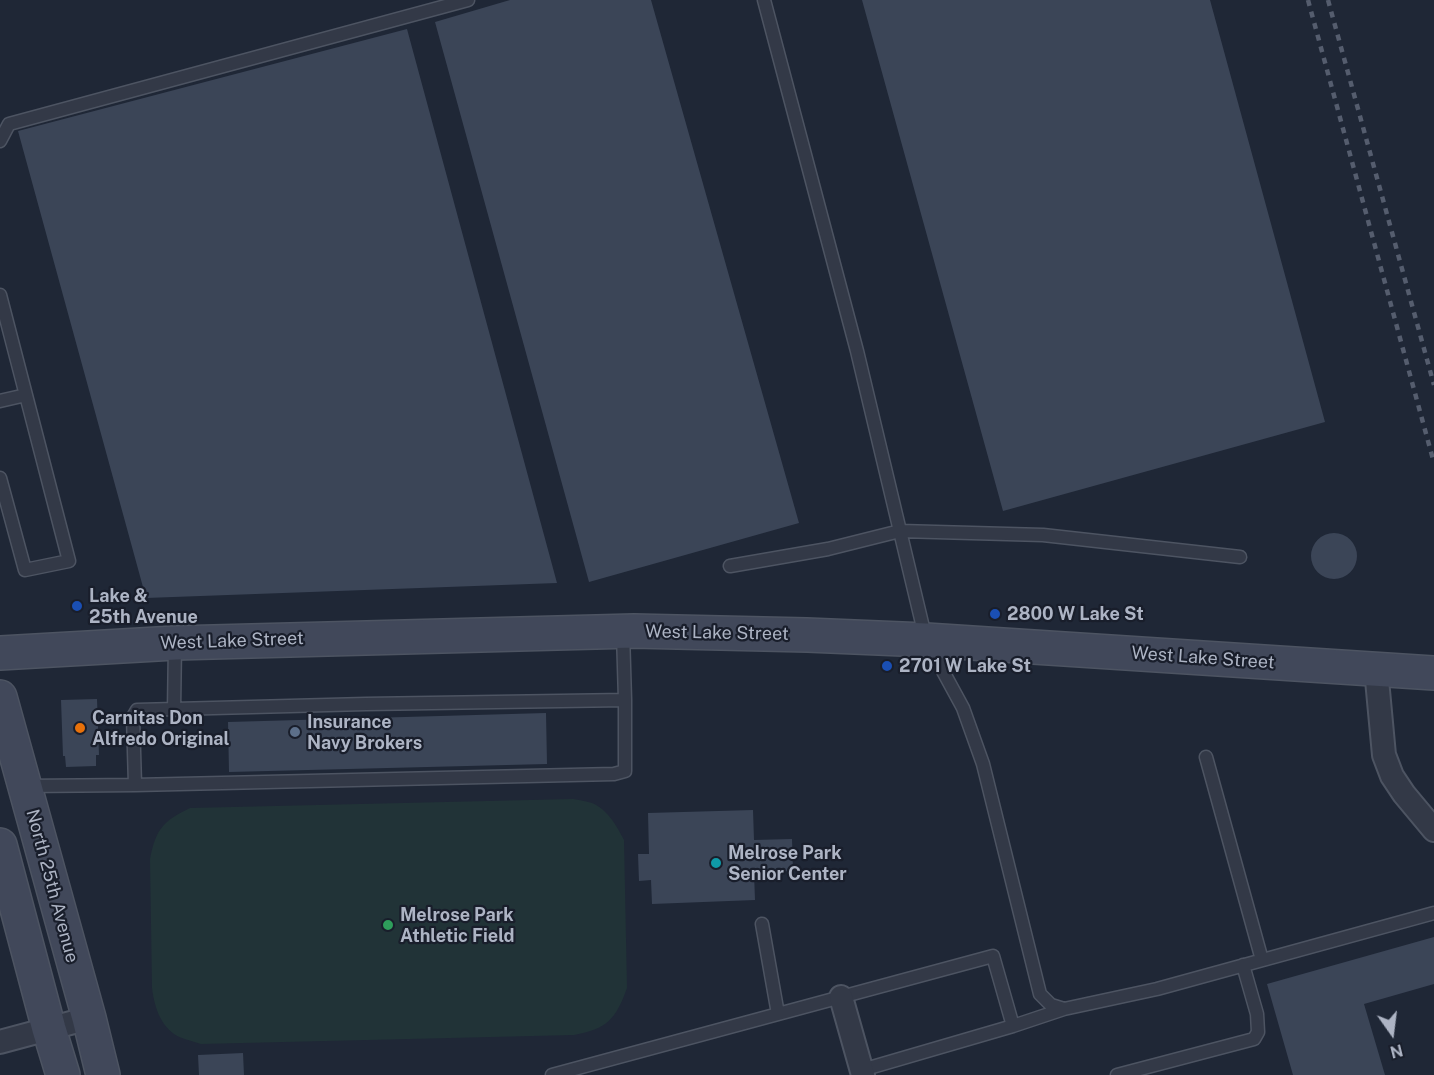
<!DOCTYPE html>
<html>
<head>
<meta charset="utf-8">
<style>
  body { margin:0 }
  #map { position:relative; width:1434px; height:1075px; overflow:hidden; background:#1f2736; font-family:"Public Sans",sans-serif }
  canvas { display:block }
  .north { position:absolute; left:1362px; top:1003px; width:60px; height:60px; -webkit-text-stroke:4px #191e2b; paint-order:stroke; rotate:166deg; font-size:16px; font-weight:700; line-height:24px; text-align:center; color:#adb4c4 }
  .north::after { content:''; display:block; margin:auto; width:21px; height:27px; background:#adb4c4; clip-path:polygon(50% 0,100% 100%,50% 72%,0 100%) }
</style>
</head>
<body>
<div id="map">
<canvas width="1434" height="1075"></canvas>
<div class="north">N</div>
</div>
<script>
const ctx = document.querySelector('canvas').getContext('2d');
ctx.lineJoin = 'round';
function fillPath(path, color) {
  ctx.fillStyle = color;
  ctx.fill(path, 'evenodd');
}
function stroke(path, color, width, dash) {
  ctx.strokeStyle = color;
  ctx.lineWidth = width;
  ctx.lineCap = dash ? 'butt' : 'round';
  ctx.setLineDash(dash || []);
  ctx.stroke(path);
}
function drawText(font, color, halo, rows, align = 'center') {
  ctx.font = font + ' "Public Sans",sans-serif';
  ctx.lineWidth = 4.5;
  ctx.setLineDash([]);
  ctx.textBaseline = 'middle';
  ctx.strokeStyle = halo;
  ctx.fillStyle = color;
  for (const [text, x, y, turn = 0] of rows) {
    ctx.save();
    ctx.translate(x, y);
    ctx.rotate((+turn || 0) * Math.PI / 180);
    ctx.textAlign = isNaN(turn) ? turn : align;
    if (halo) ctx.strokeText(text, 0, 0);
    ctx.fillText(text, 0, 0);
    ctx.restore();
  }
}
fillPath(new Path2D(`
  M573,799C579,800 586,801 592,803C607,809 617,826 624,840L627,988C616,1019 607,1029 574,1035L201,1044C193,1041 181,1039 174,1034C159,1023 154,1004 152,988L150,859C156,829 163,821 190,808Z`), '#213337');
fillPath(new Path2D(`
  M510,0H651L799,523L589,582L435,22Z
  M862,0H1210L1325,422L1003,511Z
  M407,29L557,583L146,598L18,131Z
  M1311 556a23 23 0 1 1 46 0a23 23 0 1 1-46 0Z
  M97,699L99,755H96V766L66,767L65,756H63L61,700Z
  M546,713L547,764L229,772L228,722Z
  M753,810L754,840L792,839L793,871L754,873L755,900L652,904L651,880L639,881L638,854H649L648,813Z
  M1434,937V984L1364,1004L1385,1075H1293L1267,984Z
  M243,1053L244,1075H199L198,1055Z`), '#3b4557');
const lane = new Path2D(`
  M764,0L857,351L926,640L963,708L983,764L1040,994L1051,1005L1064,1009L1157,989L1434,913
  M0,141L9,124L468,0
  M0,295L69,561L25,570L0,478
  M0,401L26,395
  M730,566L828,549L900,531L1043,535L1240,557
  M174,710L175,644
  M1206,757L1262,960
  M135,785L614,774L625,771V700L623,633
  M25,786L135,785L133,717L137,710L366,704L625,700
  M762,924L778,1014
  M862,1070L1013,1026
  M552,1075L993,956L1013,1026L1064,1009
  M1117,1075L1254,1039L1258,1032L1257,1014L1243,965`);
const street = new Path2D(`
  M1376,669L1384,755L1392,776L1404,794L1434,830
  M841,997L863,1075
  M0,1042L89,1018`);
const secondary = new Path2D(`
  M0,653L175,643L634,631L807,635L926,640L1434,673
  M0,697L89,1018L103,1075
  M0,845L49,1029L63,1075`);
stroke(lane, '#4d5462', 15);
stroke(street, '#4d5462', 26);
stroke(secondary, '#4d5462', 36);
stroke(lane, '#333947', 12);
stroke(street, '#333947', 22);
stroke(secondary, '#41485a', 33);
stroke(new Path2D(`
  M1308,0L1434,463
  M1328,0L1434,385`), '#555d6e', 4.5, [6, 6]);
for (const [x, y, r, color] of [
  [77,606,6,"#1a4fb4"],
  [995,614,6,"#1a4fb4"],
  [887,666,6,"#1a4fb4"],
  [80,728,6,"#e8710a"],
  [295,732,6,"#5c6f8a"],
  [716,863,6,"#0f9aa8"],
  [388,925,6,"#2e9e5b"]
]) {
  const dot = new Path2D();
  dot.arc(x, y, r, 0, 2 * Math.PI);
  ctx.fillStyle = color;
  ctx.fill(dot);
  stroke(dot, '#191e2b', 2);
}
drawText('bold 18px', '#adb4c4', '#191e2b', [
  ["Lake &",89,596],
  ["25th Avenue",89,617],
  ["2800 W Lake St",1007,614],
  ["2701 W Lake St",899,666],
  ["Carnitas Don",92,718],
  ["Alfredo Original",92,739],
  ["Insurance",307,722],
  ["Navy Brokers",307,743],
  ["Melrose Park",728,853],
  ["Senior Center",728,874],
  ["Melrose Park",400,915],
  ["Athletic Field",400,936]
], 'left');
drawText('18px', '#adb4c4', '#191e2b', [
  ["West Lake Street",717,633,1],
  ["West Lake Street",232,641,-2],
  ["West Lake Street",1203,658,4],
  ["North 25th Avenue",52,886,75]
]);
</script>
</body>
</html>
